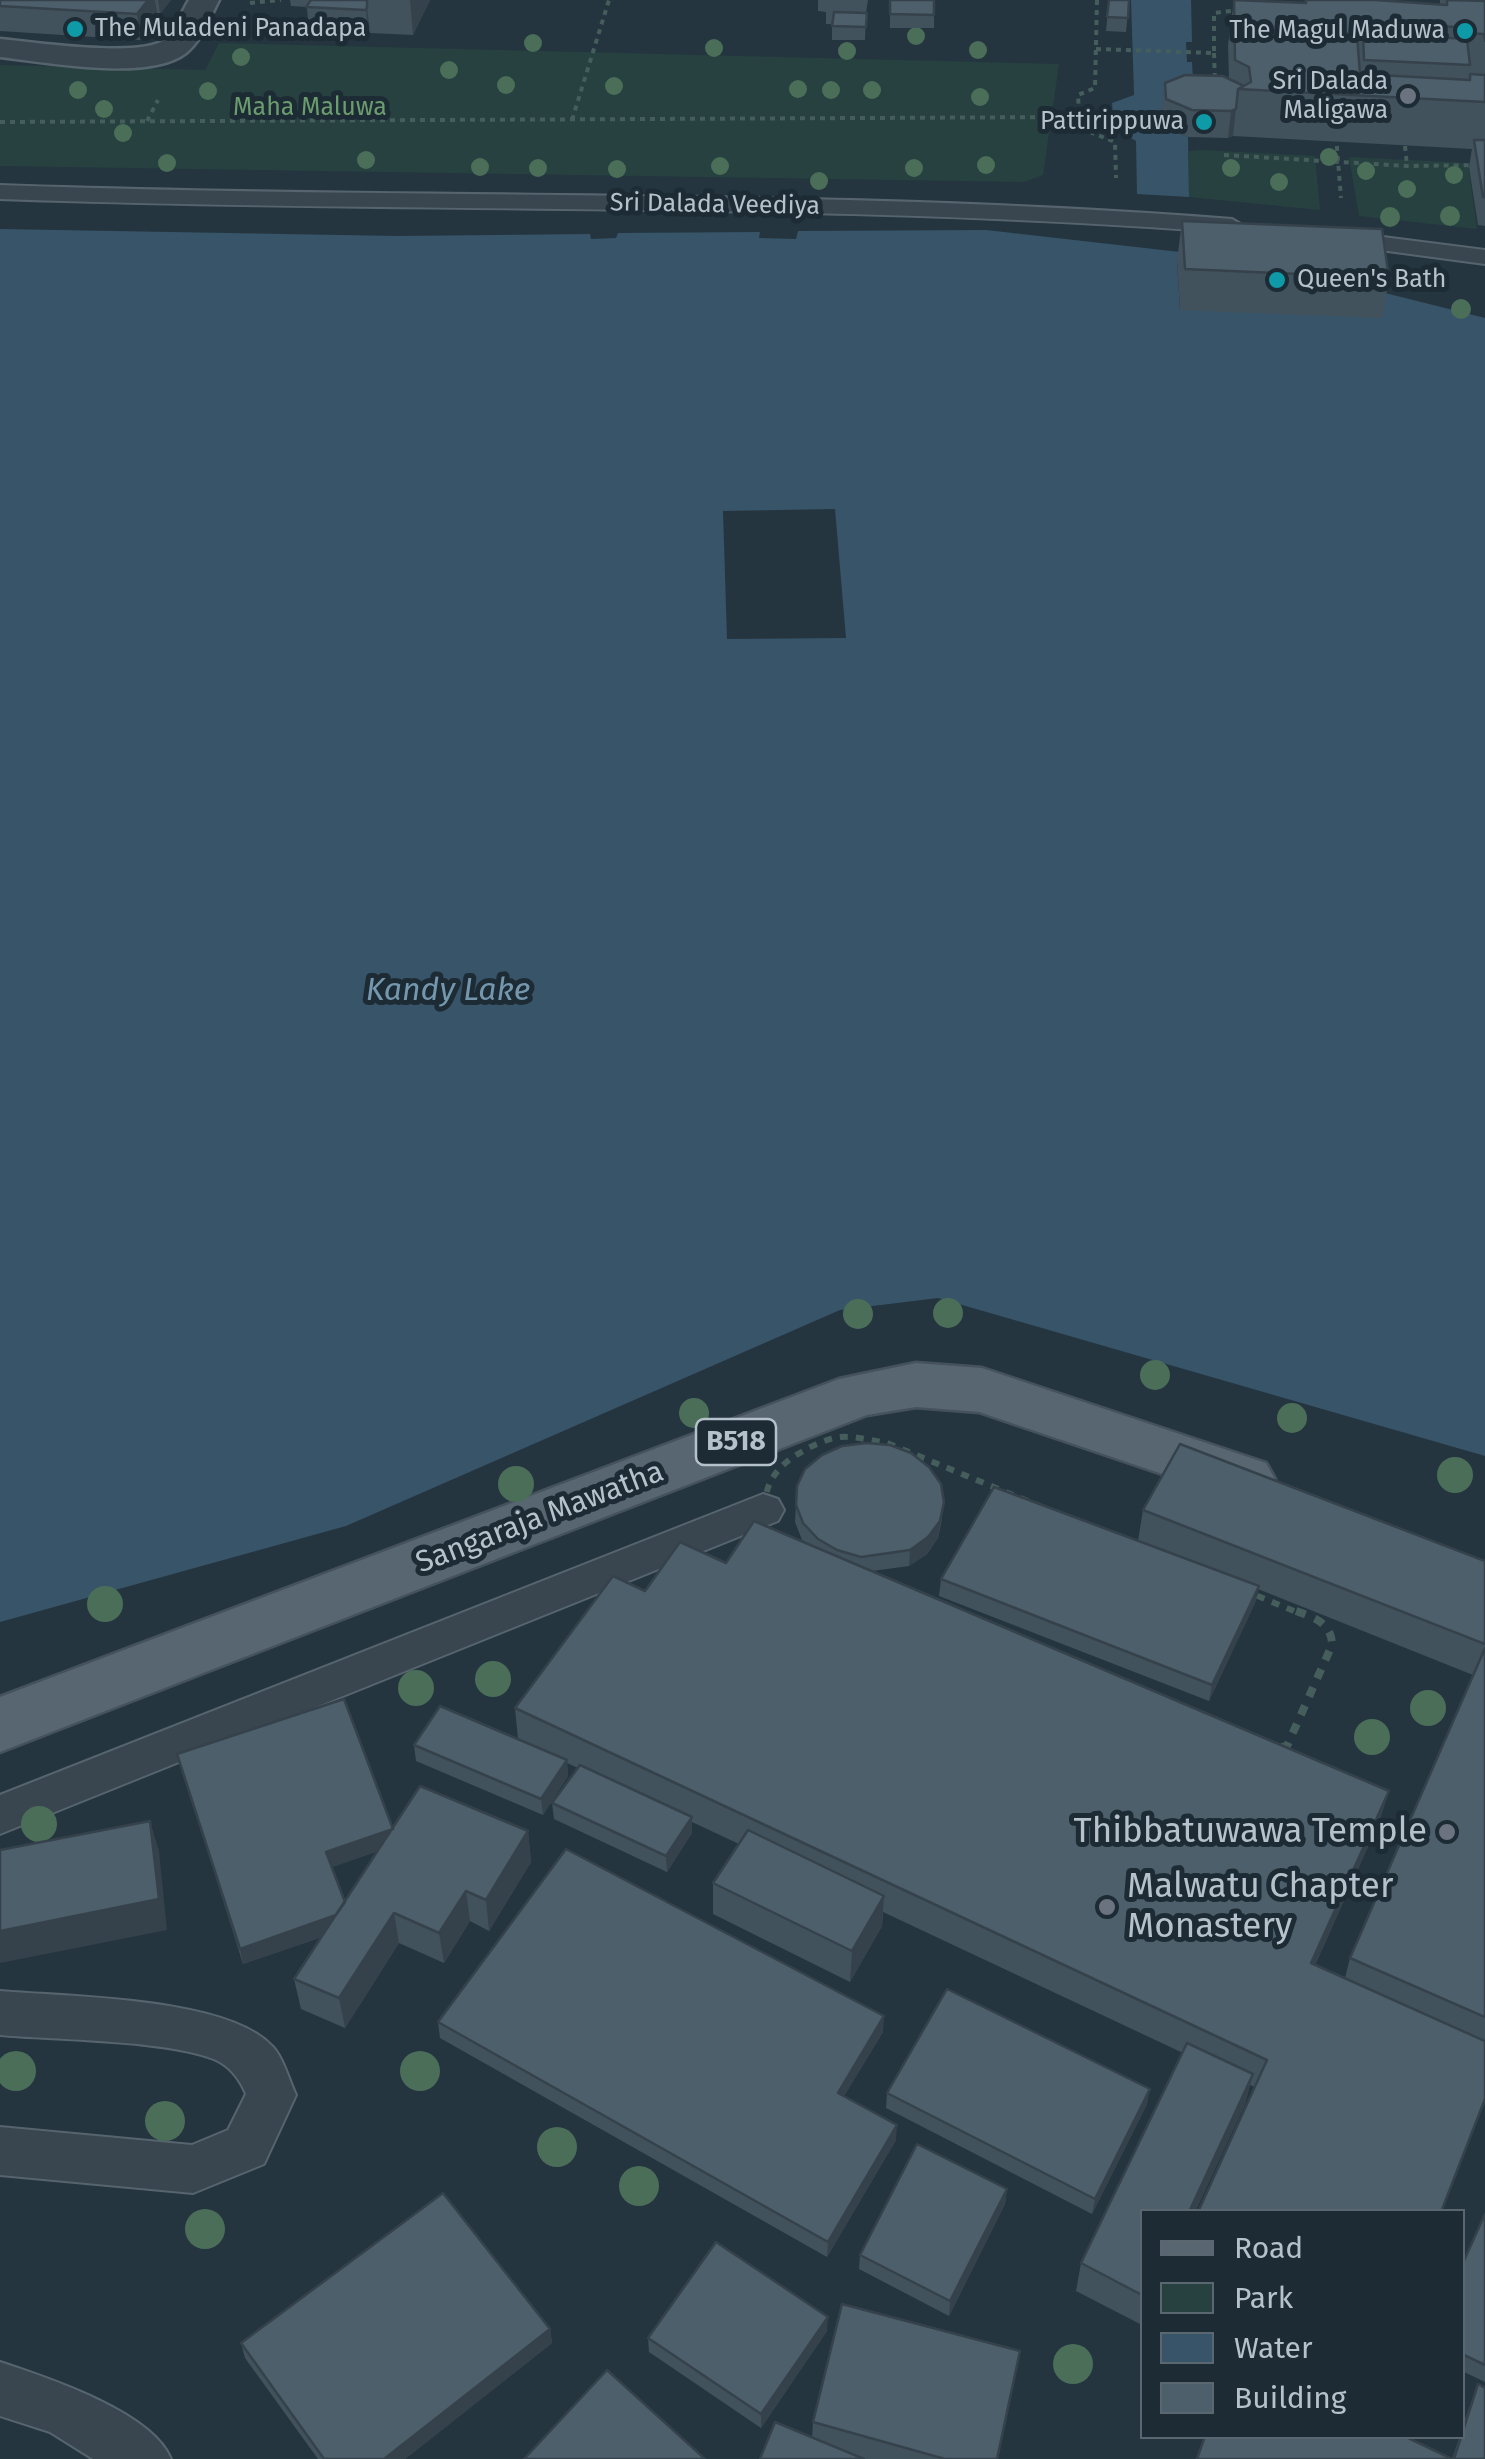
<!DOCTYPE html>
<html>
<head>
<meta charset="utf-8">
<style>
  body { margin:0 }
  #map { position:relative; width:1485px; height:2459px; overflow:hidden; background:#243540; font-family:"Fira Sans",sans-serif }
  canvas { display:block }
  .legend { position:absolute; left:1140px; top:2209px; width:325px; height:230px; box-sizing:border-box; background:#1d2b35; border:2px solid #5a6771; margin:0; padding:12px 18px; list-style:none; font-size:30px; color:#b5c1cb }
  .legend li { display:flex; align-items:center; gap:20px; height:50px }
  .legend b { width:50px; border:2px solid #5a6771 }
</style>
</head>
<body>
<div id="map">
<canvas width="1485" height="2459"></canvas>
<ul class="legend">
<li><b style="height:12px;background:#576670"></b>Road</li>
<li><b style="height:28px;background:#26413f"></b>Park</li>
<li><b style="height:28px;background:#385468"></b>Water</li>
<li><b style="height:28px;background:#4d5f6b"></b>Building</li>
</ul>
</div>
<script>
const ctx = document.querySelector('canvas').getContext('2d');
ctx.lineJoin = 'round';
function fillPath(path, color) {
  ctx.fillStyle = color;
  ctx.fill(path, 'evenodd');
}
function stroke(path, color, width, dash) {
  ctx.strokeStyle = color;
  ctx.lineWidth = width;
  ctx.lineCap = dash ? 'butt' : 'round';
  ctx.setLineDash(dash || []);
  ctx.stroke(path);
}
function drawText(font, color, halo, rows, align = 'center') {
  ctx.font = font + ' "Fira Sans",sans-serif';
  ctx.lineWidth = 10;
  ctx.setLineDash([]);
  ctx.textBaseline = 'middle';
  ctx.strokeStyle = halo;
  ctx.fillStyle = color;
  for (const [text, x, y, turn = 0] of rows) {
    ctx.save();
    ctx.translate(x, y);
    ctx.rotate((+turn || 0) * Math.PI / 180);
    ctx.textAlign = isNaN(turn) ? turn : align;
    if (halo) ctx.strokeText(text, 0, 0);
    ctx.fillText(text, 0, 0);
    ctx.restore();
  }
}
fillPath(new Path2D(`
  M219,43L1059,64L1043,175L1024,182L0,166V65L205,70Z
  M1203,150L1315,156L1320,210L1189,197V151Z
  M1349,157L1468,163L1477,229L1359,216Z`), '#26413f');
fillPath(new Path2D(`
  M1131,0H1191L1192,42H1186L1187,62H1192L1194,102L1163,127L1188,137L1189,197L1137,194L1136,141L1114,128L1112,103L1134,95Z
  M0,229L397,236L590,234L591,239L616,238L618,233L760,232L759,238L796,239L798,231L986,230L1189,253L1177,262L1180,310L1377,291L1485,318V1456L938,1298L840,1310L346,1526L0,1622ZM835,509L846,638L727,639L723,511Z`), '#385468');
const service = new Path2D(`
  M0,185C411,200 822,187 1232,219L1244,226L1232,233C822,201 411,214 0,199Z
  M1336,231L1485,250V264L1328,243L1324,238L1328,233Z
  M763,1494L778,1499L784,1510L778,1521L0,1834V1795Z
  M0,1991C67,1997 227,1997 272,2046C283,2057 289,2080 296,2095L264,2164L193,2193L0,2175V2127L192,2145L228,2130L246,2094C240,2080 231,2067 216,2060C170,2040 54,2040 0,2035Z
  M0,2362C48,2378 152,2412 171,2459H93L50,2432L0,2416Z`);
const tertiary = new Path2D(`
  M189,0H219C210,17 202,40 186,53C149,82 45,62 0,57V39C33,42 139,58 164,40C176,30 181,13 189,0Z`);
const primary = new Path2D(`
  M916,1363L982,1368L1003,1375L1266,1463L1275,1479L1266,1495L1245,1502L979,1412L916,1407L867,1415L0,1752V1697L839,1379Z`);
stroke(service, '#56646e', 4);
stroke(tertiary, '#56646e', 5);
stroke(primary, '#45525c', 5);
stroke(new Path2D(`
  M1097,0L1095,88L1078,95L1080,128L1115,142L1116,178
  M250,3L281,0
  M1096,49L1214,53V13L1238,10
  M1214,53L1215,82
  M572,120L609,0
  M147,121L158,100
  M0,122L1079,117
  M1336,136L1341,198
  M1405,146L1407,166
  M1224,155L1407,166L1485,165`), '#455d5b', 4, [5, 5]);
stroke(new Path2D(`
  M917,1611C887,1598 821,1578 798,1559C754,1522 753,1477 805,1450C815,1444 830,1438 841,1437C856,1436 873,1441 887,1443L1294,1611`), '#455d5b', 6, [8, 8]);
stroke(new Path2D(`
  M911,1608L1258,1753L1287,1746L1332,1645C1332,1620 1308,1616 1288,1608`), '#455d5b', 8, [10, 10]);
fillPath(service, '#394650');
fillPath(tertiary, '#394650');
fillPath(primary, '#576670');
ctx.fillStyle = '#4b6e59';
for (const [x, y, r] of [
  [916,36,9],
  [533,43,9],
  [714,48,9],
  [978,50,9],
  [847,51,9],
  [241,57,9],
  [449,70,9],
  [506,85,9],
  [614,86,9],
  [798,89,9],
  [78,90,9],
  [831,90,9],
  [872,90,9],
  [208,91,9],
  [980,97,9],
  [104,109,9],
  [123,133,9],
  [1329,157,9],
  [366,160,9],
  [167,163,9],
  [986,165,9],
  [720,166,9],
  [480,167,9],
  [538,168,9],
  [914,168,9],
  [1231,168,9],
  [617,169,9],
  [1366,171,9],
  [1454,175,9],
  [819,181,9],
  [1279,182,9],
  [1407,189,9],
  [1450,216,10],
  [1390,217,10],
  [1461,309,10],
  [948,1313,15],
  [858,1314,15],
  [1155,1375,15],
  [694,1413,15],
  [1292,1418,15],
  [1455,1475,18],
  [516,1484,18],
  [105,1604,18],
  [493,1679,18],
  [416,1688,18],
  [1428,1708,18],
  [1372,1737,18],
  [39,1824,18],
  [16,2071,20],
  [420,2071,20],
  [165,2121,20],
  [557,2147,20],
  [639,2186,20],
  [205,2229,20],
  [1073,2364,20]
]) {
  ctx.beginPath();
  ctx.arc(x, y, r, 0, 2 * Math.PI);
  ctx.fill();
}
fillPath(new Path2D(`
  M0,0H171L160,14H157L158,18L141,40L0,31Z
  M290,0H430L413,35L370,33L368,36L309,34L307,7L291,6Z
  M818,0H868L866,13L865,40H832V24H826V12L818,11Z
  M890,0L934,15V28H890Z
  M1109,0H1129L1126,32L1106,31Z
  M1234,0L1304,3L1305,0H1375L1440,4V0H1485V226L1478,225L1469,167L1472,149L1233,136L1228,138L1188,137L1163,127L1162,110L1165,83L1229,79L1228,45Z
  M1182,221L1389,278L1382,318L1180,310L1177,261Z
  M796,1505L942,1519L938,1538L927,1554L909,1566L872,1571L1389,1791L1379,1822L1315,1965L1345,1978L1350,1958L1473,1675L1258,1589L1255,1603L1209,1701L939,1596L941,1579L1138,1541L1143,1510L1485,1561V2099L1255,2087L1250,2085L1245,2104L1195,2212H1142V2325L1076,2291L1081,2263L1183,2053L883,1912L882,1926L850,1982L713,1914V1883L739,1844L692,1822V1833L667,1872L554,1819L552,1803L578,1768L567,1763L568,1776L543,1815L416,1761L414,1745L518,1739L515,1708L645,1591L726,1563L806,1543L802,1540L795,1522Z
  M177,1754L393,1829L528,1831L531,1862L489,1931L470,1921L444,1963L399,1943L345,2028L301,2009L294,1979L322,1937L243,1964ZM378,1851L345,1902L332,1867Z
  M438,2022L883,2032L844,2096L896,2140L827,2257L440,2038Z
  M887,2093L1147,2104L1092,2214L886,2108Z
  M1007,2189L1005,2204L949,2316L859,2269L860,2255Z
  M1485,2214V2382L1462,2371V2265Z
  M550,2329L552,2343L405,2459H318L245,2358L241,2343Z
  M827,2331L761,2428L649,2352L648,2338Z
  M1015,2378L998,2459H760L812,2438L813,2422Z
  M1478,2384L1485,2459H1452L1460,2436H1462V2427Z`), '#42525c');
fillPath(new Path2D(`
  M148,0H155L158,18L141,40L137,14Z
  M158,0H171L160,14Z
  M410,0H430L413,35Z
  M367,7L370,33L368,36L366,10Z
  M1236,109L1233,136L1228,138L1231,111Z
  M944,1502L938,1538L927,1554L909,1566L910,1550Z
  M1259,1586L1255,1603L1209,1701L1212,1685Z
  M567,1760L568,1776L543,1815L541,1799Z
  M1389,1791L1379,1822L1303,1993L1311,1963Z
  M692,1817V1833L667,1872L666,1856Z
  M150,1821L159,1851L167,1930L0,1963V1931Z
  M393,1829L395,1845L330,1868L326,1852Z
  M528,1831L531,1862L489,1931L486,1900Z
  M466,1891L470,1921L444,1963L439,1933Z
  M884,1896L882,1926L850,1982L852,1951Z
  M348,1911L351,1927L243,1964L240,1949Z
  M394,1913L399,1943L345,2028L339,1998Z
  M884,2016L883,2032L837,2108L838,2093Z
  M1253,2074L1245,2104L1195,2212H1189Z
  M1150,2089L1147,2104L1092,2214L1095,2199Z
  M897,2125L896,2140L827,2257L828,2242Z
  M1007,2189L1005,2204L949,2316L950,2301Z
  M828,2317L827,2331L761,2428V2414Z
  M550,2329L552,2343L405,2459H384Z`), '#36424b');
const building = new Path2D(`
  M0,0H148L137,14L0,6Z
  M311,0H367V7L366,10L306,7Z
  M890,0H934V15L890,14Z
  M1109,0H1129L1128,18L1107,17Z
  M1234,0L1306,3V0H1375L1447,5V0L1485,1V41L1484,34L1457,33L1456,27L1356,22L1360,74L1470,80V74L1485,75V102L1238,89L1251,82L1249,67L1235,60Z
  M834,12L867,13L866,27L832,26Z
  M1363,33L1467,39L1470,65L1364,60Z
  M1185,75L1223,76L1244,86L1238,89L1236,109L1231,111L1192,110L1166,99L1165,83Z
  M1474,140H1485V197H1483Z
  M1182,221L1382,229L1389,278L1185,269Z
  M866,1443L890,1445L911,1453L929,1467L941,1484L944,1502L940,1521L928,1537L910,1550L861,1557L837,1550L818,1539L803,1523L796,1505L797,1486L805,1469L822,1455L842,1446Z
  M1180,1444L1485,1561V1644L1143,1510Z
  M994,1487L1259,1586L1212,1685L941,1579Z
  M754,1521L1389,1791L1311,1963L1485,2041V2099L1441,2212H1198L1267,2060L515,1708L613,1576L645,1591L680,1542L726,1563Z
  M1485,1648V2017L1350,1958Z
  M344,1699L393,1829L326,1852L345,1902L336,1915L240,1949L177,1754Z
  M440,1706L567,1760L541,1799L414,1745Z
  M580,1765L692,1817L666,1856L552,1803Z
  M420,1786L528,1831L486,1900L466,1891L439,1933L394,1913L339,1998L294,1979Z
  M150,1821L159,1899L0,1931V1850Z
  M748,1830L884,1896L852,1951L713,1883Z
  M566,1849L884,2016L838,2093L897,2125L828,2242L438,2022Z
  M947,1989L1150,2089L1095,2199L887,2093Z
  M1187,2043L1253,2074L1189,2212H1142V2295L1081,2263Z
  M917,2144L1007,2189L950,2301L860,2255Z
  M443,2193L550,2329L384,2459H324L241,2343Z
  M1485,2214V2365L1462,2354V2265Z
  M716,2242L828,2317L761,2414L648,2338Z
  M842,2304L1020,2351L997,2459H945L813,2422Z
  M607,2370L705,2459H524Z
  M1478,2384L1485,2388V2459H1454Z
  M775,2422L864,2459H760Z
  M1205,2436H1404L1452,2459H1197Z`);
fillPath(building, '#4d5f6b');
stroke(building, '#36424b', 2.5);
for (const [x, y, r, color] of [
  [75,29,10,"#0f9aa8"],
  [1465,31,10,"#0f9aa8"],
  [1408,96,10,"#6b7280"],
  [1204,122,10,"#0f9aa8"],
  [1277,280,10,"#0f9aa8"],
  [1447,1832,10,"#6b7280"],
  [1107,1907,10,"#6b7280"]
]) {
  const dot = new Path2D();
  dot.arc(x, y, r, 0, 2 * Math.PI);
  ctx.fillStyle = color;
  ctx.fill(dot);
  stroke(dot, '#1d2b35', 4);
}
drawText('25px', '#b5c1cb', '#1d2b35', [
  ["The Muladeni Panadapa",95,29,"left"],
  ["The Magul Maduwa",1445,31],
  ["Sri Dalada",1388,82],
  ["Maligawa",1388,111],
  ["Pattirippuwa",1184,122],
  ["Queen's Bath",1297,280,"left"]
], 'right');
drawText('25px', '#6b9c6e', '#1d2b35', [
  ["Maha Maluwa",310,108]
]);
drawText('25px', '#b5c1cb', '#1d2b35', [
  ["Sri Dalada Veediya",715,205,1]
]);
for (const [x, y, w] of [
  [736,1442,80]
]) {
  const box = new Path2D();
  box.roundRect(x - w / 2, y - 23, w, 46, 8);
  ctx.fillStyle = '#1d2b35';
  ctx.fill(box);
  stroke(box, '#b5c1cb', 2.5);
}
drawText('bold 28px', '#b5c1cb', null, [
  ["B518",736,1442]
]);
drawText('30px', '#b5c1cb', '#1d2b35', [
  ["Sangaraja Mawatha",540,1518,-21]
]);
drawText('italic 32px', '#7497ae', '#1d2b35', [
  ["Kandy Lake",448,991]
]);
drawText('35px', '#b5c1cb', '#1d2b35', [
  ["Thibbatuwawa Temple",1427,1832],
  ["Malwatu Chapter",1127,1887,"left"],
  ["Monastery",1127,1927,"left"]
], 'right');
</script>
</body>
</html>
